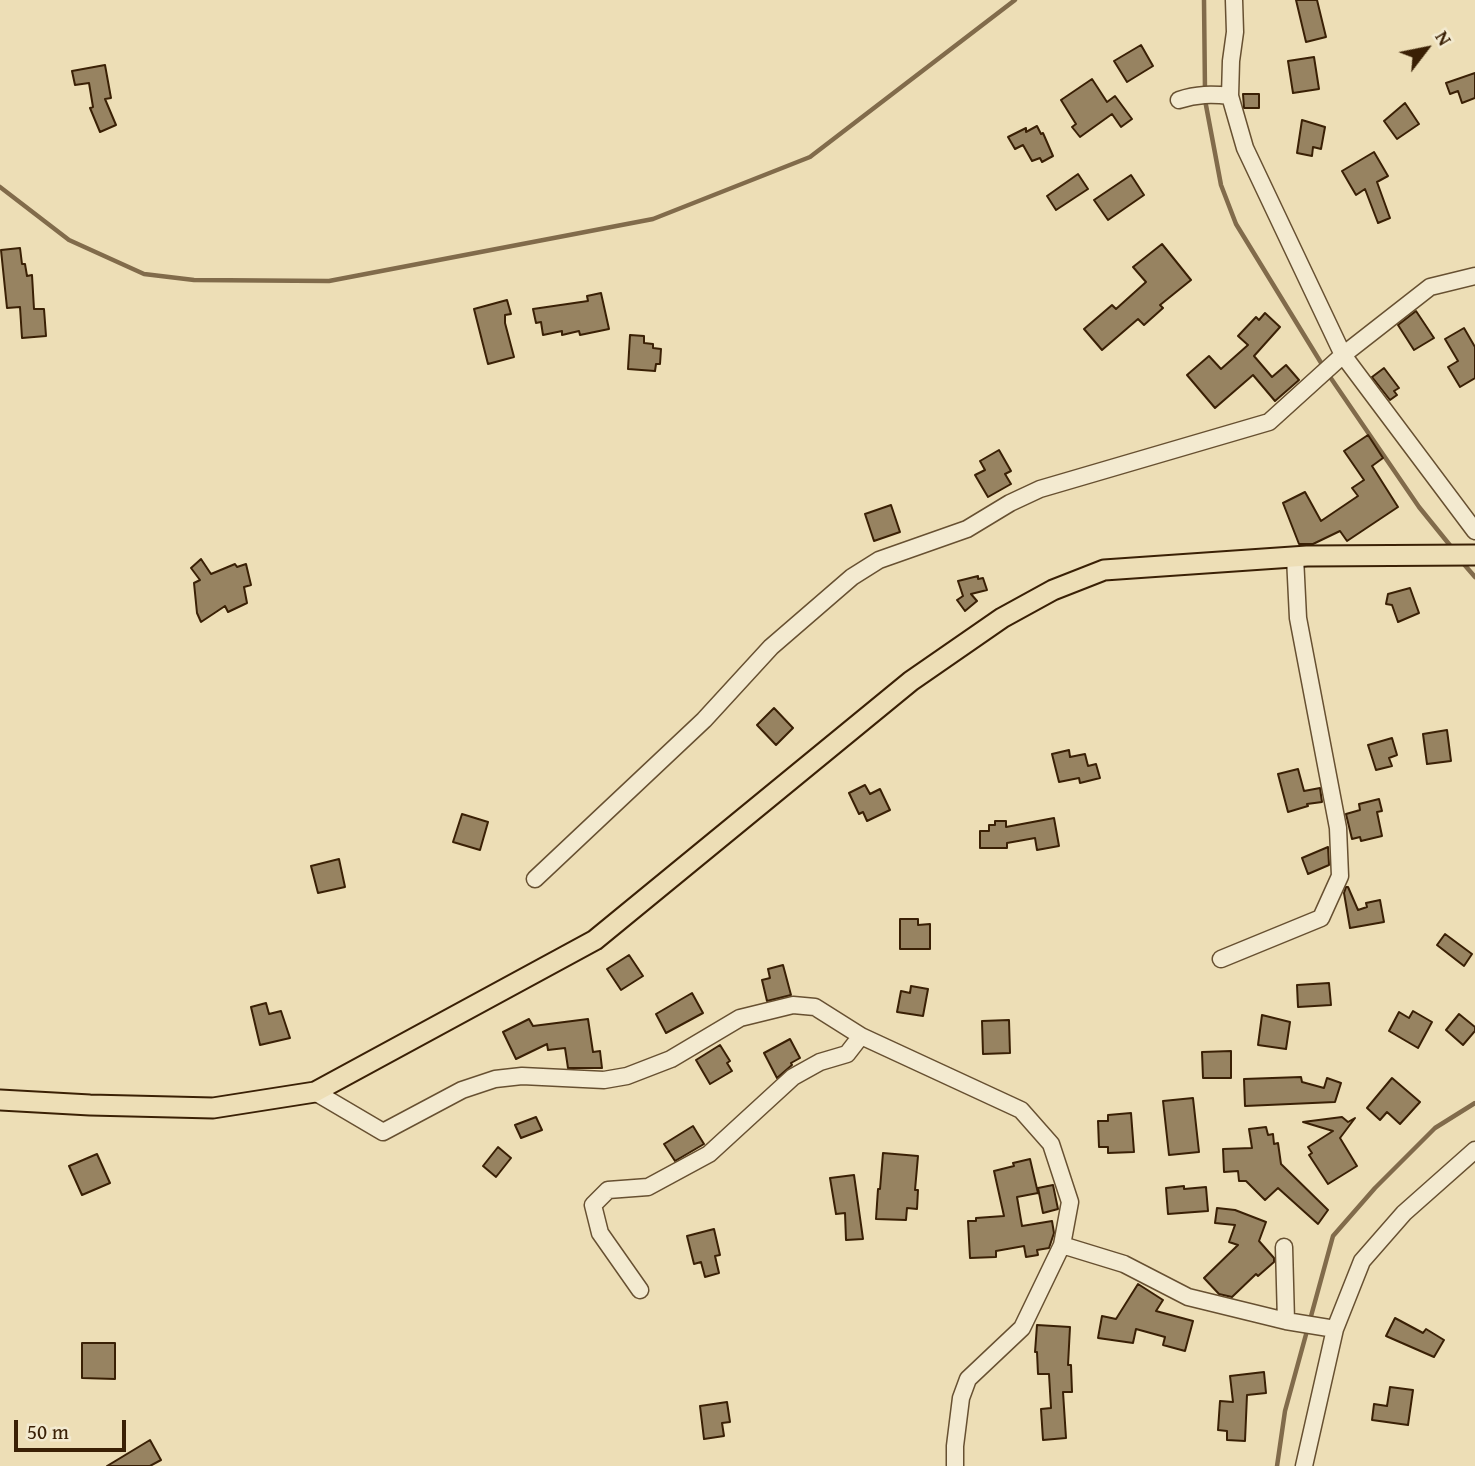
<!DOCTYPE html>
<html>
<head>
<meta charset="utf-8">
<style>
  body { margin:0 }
  #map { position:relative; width:1475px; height:1466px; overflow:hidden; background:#eddeb6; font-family:"Gentium Book Plus",serif }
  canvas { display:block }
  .north { position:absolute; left:1391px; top:14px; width:70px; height:70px; -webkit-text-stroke:5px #f3ead0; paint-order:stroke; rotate:58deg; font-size:19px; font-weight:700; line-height:28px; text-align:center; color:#3a2005 }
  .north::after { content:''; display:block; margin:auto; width:24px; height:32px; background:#3a2005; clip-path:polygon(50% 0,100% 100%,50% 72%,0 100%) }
  .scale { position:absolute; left:14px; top:1420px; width:112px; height:32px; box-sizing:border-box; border:4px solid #3a2005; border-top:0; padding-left:9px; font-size:21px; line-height:24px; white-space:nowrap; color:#3a2005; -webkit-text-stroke:5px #f3ead0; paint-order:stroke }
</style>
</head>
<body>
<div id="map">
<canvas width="1475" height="1466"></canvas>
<div class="north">N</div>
<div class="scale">50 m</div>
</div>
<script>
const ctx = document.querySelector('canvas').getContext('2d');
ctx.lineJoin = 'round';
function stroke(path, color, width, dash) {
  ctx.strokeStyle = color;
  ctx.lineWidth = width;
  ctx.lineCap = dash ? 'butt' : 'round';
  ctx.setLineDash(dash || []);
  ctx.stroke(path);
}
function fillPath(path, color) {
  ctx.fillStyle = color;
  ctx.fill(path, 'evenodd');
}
stroke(new Path2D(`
  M1204,0L1205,91
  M1205,100L1221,185L1236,224L1323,366
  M0,187L69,240L144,274L194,280L329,281L653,219L810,157L1015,0
  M1328,374L1419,507L1453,549
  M1462,562L1475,577
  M1277,1466L1285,1411L1333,1236L1375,1188L1435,1128L1475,1103`), '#816b4b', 4.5);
const building = new Path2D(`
  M1296,0H1317L1326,37L1306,42Z
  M1141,45L1153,66L1127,82L1114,61Z
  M1314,57L1319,89L1293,93L1288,61Z
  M105,65L111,98L105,99L116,125L100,132L90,108L93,107L89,83L75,85L72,71Z
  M1475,73V98L1462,103L1458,91L1450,94L1446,83Z
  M1092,79L1107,102L1115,96L1132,119L1121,127L1112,114L1080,137L1072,127L1076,124L1061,100Z
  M1243,94H1259V108H1244Z
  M1405,103L1419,124L1397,139L1384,121Z
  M1302,120L1325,127L1321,149L1313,147L1312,156L1297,153Z
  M1037,126L1041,134L1043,133L1053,156L1042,162L1040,158L1032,161L1023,145L1015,149L1008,137L1026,128V132Z
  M1374,152L1388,176L1377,182L1390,218L1378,223L1365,189L1356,195L1342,171Z
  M1078,174L1088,189L1056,210L1047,196Z
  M1131,175L1144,195L1108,220L1094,200Z
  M1162,244L1191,280L1160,305L1163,308L1144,325L1138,319L1102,350L1084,329L1112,305L1116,309L1146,282L1133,267Z
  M20,248L22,264H25L27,276L32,275L34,309H44L46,336L22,338L20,307L7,308L1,250Z
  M601,293L609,329L580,335L579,331L562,335V331L543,335L541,322L536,323L533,309L588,301L587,296Z
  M507,300L511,314L505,315V323L514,357L488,364L474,309Z
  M1416,311L1434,338L1414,350L1398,325Z
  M1265,313L1280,327L1254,356L1272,377L1286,365L1299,380L1275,401L1253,375L1215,408L1187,375L1209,356L1221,369L1248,345L1238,336L1256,317L1259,320Z
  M1464,328L1475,347V378L1460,387L1448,367L1458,361L1445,339Z
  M630,335L644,336V343L653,344V348L661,349L660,364H656L655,371L628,369Z
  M1384,368L1399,388L1394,391L1397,395L1390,400L1372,377Z
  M1368,435L1383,458L1372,466L1398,507L1347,541L1340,531L1313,544H1299L1283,503L1305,492L1321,521L1358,496L1352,488L1364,480L1344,451Z
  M999,450L1011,471L1005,474L1011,484L988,497L975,475L985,470L980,461Z
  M891,505L900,532L874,541L865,514Z
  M201,559L211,574L235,564L237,567L246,564L251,585L244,587L247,603L228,612L225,606L201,622L197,613L194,583L200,580L191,568Z
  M978,576V579L983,578L987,590L971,594L977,601L965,611L957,600L963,596L958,581Z
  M1410,588L1419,613L1398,622L1392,605L1386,604L1388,594Z
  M774,708L793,728L776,745L757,725Z
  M1447,730L1451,761L1427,764L1423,734Z
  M1392,738L1397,755L1389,758L1392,766L1376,770L1368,745Z
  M1069,750L1070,757L1085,754L1088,766L1096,764L1100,778L1080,783L1079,778L1059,782L1052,754Z
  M1298,769L1304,791L1320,788L1322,802L1307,804L1308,806L1288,812L1278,774Z
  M865,785L870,794L880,789L890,810L867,821L863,812L859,814L849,793Z
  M1379,799L1382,811L1377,812L1382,836L1361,841L1360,837L1352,839L1346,814L1360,810L1359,804Z
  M462,814L488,822L480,850L453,842Z
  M1054,818L1059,846L1037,850L1035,838L1007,843V848H980V831H989V825H995V821H1006V827Z
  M1328,847L1329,865L1308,874L1302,858Z
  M339,859L345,887L318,893L311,866Z
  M1346,887H1348L1358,910L1367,907L1366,903L1380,900L1384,922L1350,928L1344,893Z
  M900,919H918V925L930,924V949H900Z
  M1445,934L1472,954L1464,966L1437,945Z
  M629,955L643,976L621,990L607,969Z
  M783,965L791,995L767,1001L762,980L770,978L768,969Z
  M1329,983L1331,1005L1298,1007L1297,985Z
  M911,986L928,989L923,1016L897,1012L901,991L910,993Z
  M692,993L703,1013L666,1033L656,1014Z
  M266,1003L269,1014L281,1011L290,1038L260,1045L251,1007Z
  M1413,1011L1432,1022L1418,1048L1389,1031L1399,1012L1409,1018Z
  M1459,1014L1475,1027V1031L1463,1045L1446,1030Z
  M1262,1015L1290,1022L1286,1049L1258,1045Z
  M529,1019L533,1026L588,1019L593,1052L600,1051L602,1068H568L565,1048L548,1050L547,1044L516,1059L503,1032Z
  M1009,1020L1010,1053L983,1054L982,1021Z
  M790,1039L800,1058L791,1063L792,1065L777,1078L764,1053Z
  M720,1045L730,1061L727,1063L732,1071L710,1084L696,1060Z
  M1231,1051V1078H1203L1202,1052Z
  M1301,1077L1302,1082L1324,1088L1327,1078L1341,1083L1335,1102L1245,1106L1244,1079Z
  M1392,1078L1420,1102L1400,1124L1387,1112L1380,1120L1367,1108Z
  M1193,1098L1199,1152L1169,1155L1163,1101Z
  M1131,1113L1134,1152L1108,1153V1147H1099L1098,1121H1108V1115Z
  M536,1117L542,1130L521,1138L515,1125Z
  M1342,1117L1348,1122L1355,1118L1340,1138L1357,1166L1328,1184L1309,1155L1312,1153L1308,1147L1333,1131L1303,1122Z
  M693,1126L704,1144L675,1161L664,1144Z
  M1266,1127L1268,1135L1273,1134L1274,1144L1278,1143L1281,1164L1328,1210L1318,1224L1278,1188L1265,1200L1246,1181H1239L1238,1171L1224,1172L1223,1149L1252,1148L1249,1129Z
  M498,1147L511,1158L496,1177L483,1166Z
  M883,1153L918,1156L915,1190H918L917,1209L907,1208L906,1220L876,1219L878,1189H880Z
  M97,1154L110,1183L82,1195L69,1166Z
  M1030,1159L1038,1193L1017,1197L1022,1226L1052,1221L1054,1233L1049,1248L1037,1250L1038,1255L1026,1257L1024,1246L996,1251V1257L970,1258L968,1221H976V1218L1004,1216L994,1171L1014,1166L1013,1163Z
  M854,1175L863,1239L846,1240L845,1213L836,1214L830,1178Z
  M1053,1185L1058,1209L1043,1213L1038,1188Z
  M1184,1186V1189L1206,1187L1208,1211L1168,1214L1166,1188Z
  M1217,1208L1235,1210L1266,1222L1259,1241L1274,1258V1262L1258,1276L1256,1274L1232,1297L1219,1294L1204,1278L1238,1245L1229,1242L1235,1225L1215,1223Z
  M714,1229L720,1255L715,1256L719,1273L705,1277L701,1262L694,1264L687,1236Z
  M1138,1284L1163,1300L1156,1311L1193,1321L1185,1351L1163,1345L1165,1337L1136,1329L1133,1343L1098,1338L1102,1316L1116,1319Z
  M1395,1318L1423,1333L1426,1329L1444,1340L1434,1357L1386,1336Z
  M1037,1325L1070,1327L1068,1365H1071L1072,1392H1063L1066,1438L1043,1440L1041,1409L1051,1408L1049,1374H1038L1037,1352H1035Z
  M82,1343H115V1379L82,1378Z
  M1264,1372L1266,1393L1247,1395L1245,1441L1227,1440V1431L1218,1430L1220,1401L1233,1402L1230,1376Z
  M1390,1387L1413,1390L1408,1425L1372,1420L1374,1404L1387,1406Z
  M727,1402L730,1422L722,1423L724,1436L704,1439L700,1406Z
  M150,1440L161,1460L150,1466H107Z`);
fillPath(building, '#978361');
stroke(building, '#3a2005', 2);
const minor = new Path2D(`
  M1234,0L1235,32L1231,61L1230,96L1245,148L1343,355L1475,531
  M1179,100C1197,94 1212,94 1230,96
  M535,879L704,720L771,647L852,577L879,560L967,529L1010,503L1040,489L1269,422L1343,355L1430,287L1475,276
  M1221,959L1321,918L1340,876L1338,828L1298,618L1295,557
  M315,1092L383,1132L462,1090L495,1079L522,1076L604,1080L627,1076L671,1059L740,1018L793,1005L815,1007L861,1036L1021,1110L1051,1144L1070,1202L1062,1245L1022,1328L968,1379L961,1398L955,1446V1466
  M1062,1245L1124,1264L1188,1297L1286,1321L1335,1329
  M1284,1247L1286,1321
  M640,1290L600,1233L593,1205L608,1190L648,1187L709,1154L793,1077L820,1062L847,1054L861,1036
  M1304,1466L1335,1329L1362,1261L1404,1213L1475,1150`);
const major = new Path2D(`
  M0,1100L90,1105L213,1108L315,1092L595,940L911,681L1002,618L1053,590L1104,570L1307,556L1475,555`);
stroke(minor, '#675031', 19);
stroke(major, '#3a2005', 23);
stroke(minor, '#f3ead0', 16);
stroke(major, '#eddeb6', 19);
</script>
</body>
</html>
